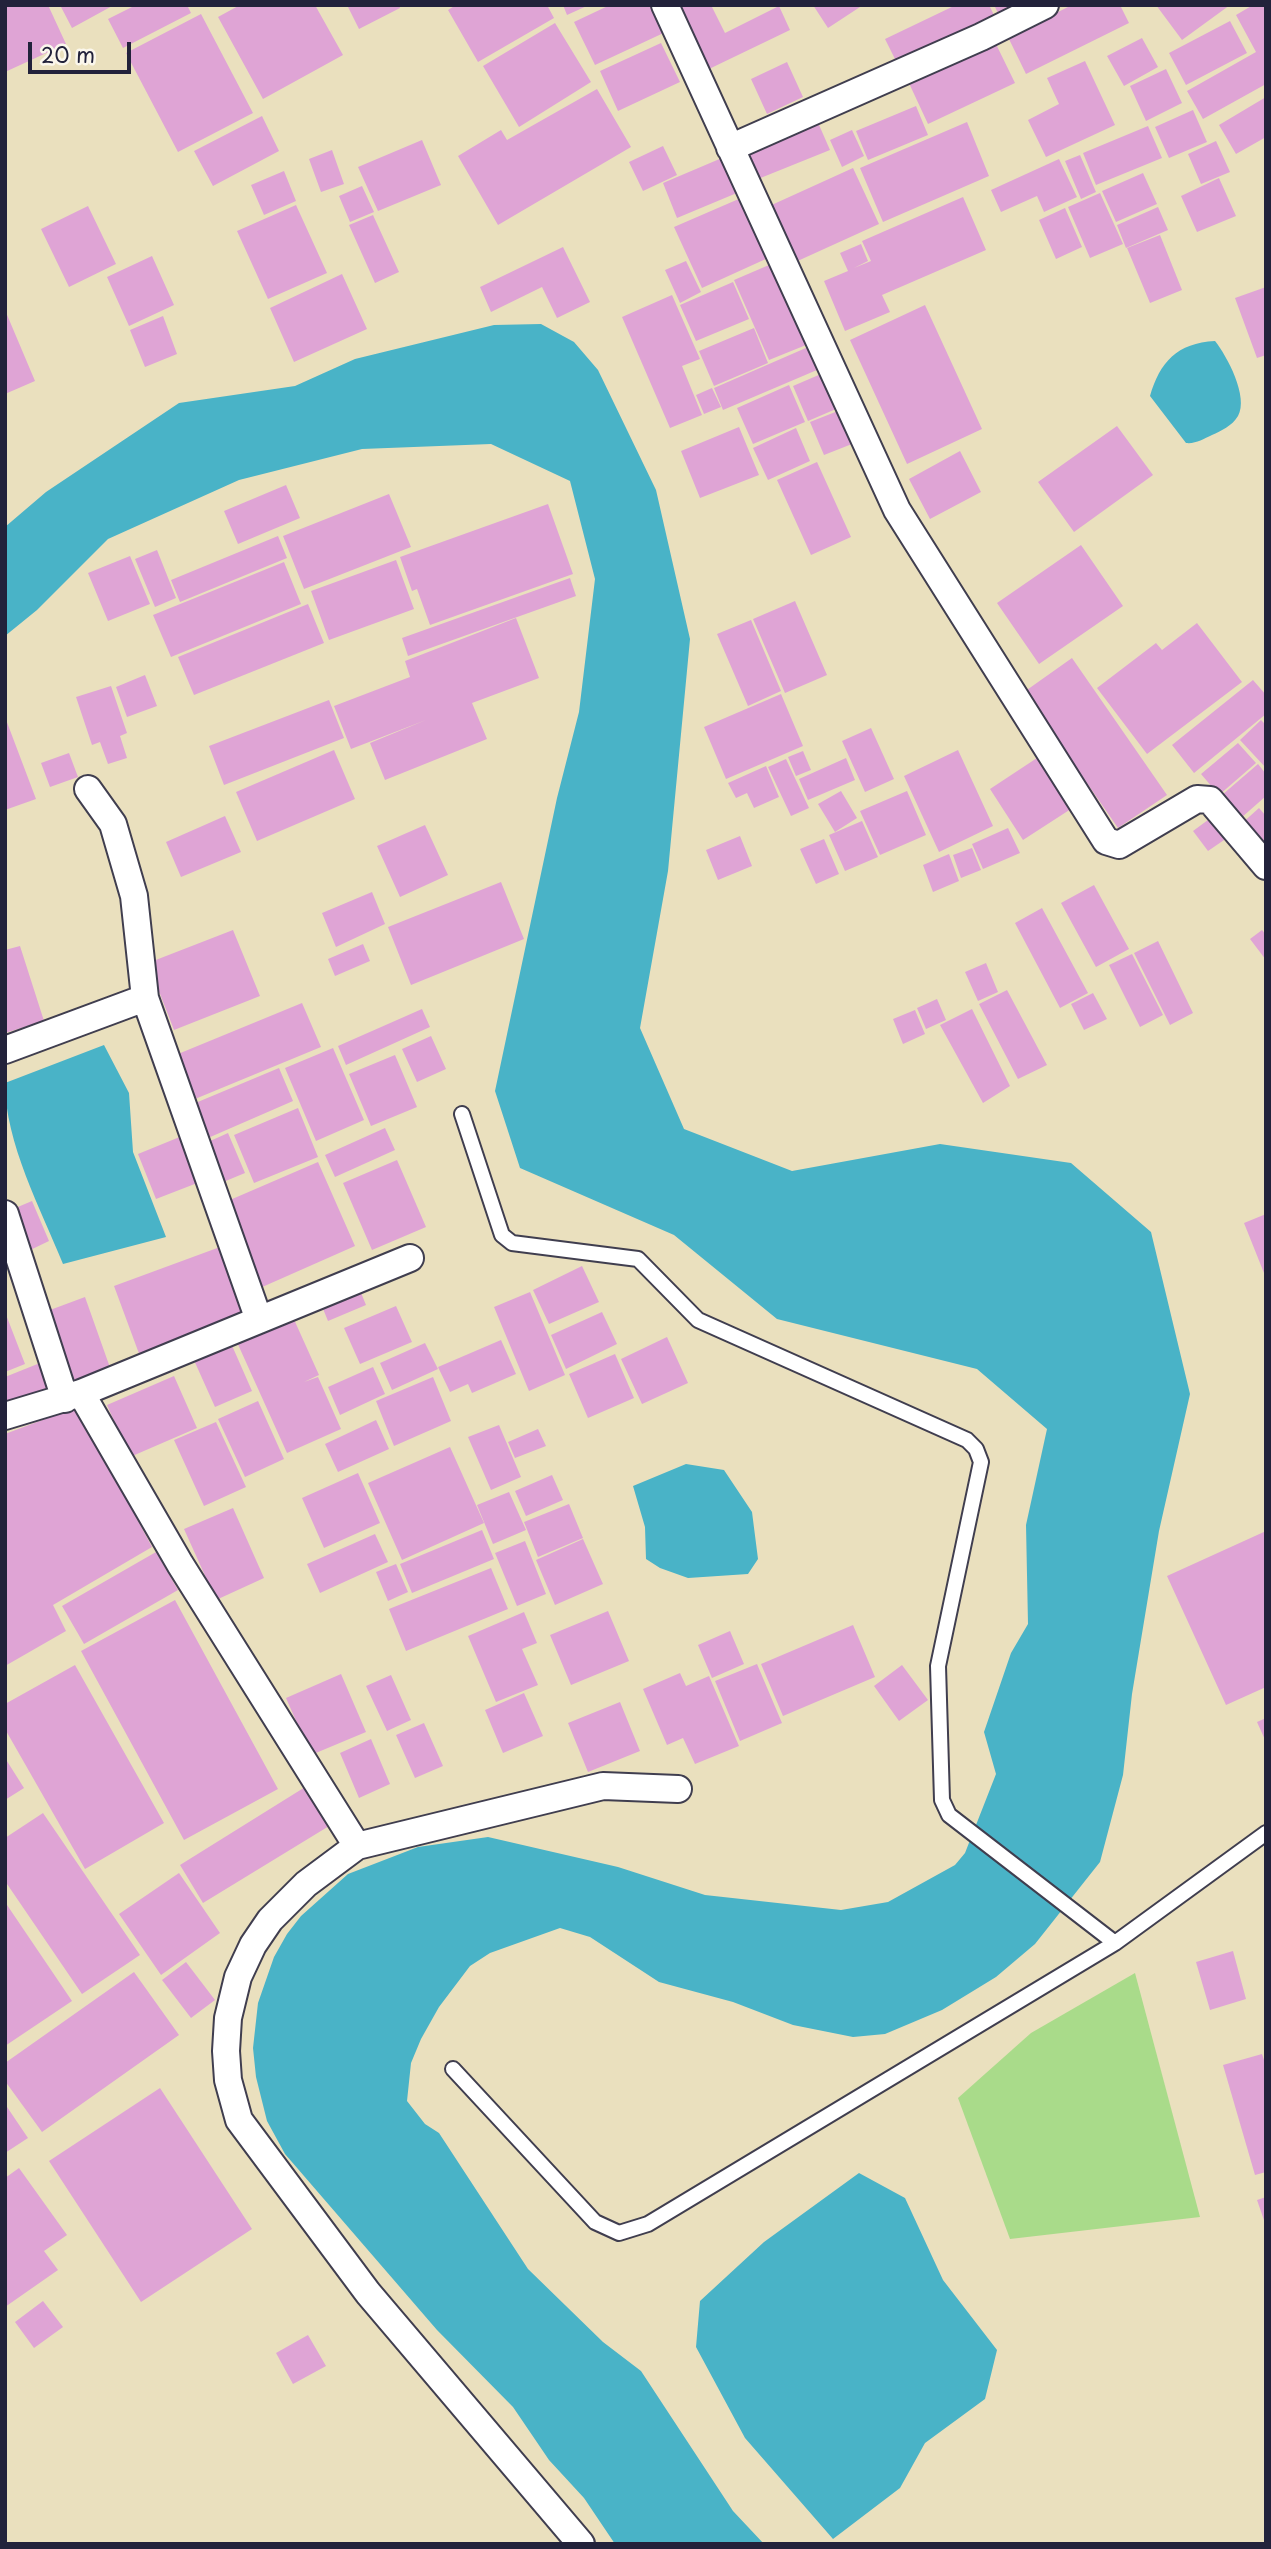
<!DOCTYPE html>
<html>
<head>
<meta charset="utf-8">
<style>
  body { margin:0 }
  #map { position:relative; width:1271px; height:2549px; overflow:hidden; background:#eae0be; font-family:"Playpen Sans",sans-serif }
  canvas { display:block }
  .frame { position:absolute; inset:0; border:7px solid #22223b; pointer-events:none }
  .scale { position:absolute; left:28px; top:42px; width:103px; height:32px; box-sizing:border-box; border:4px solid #22223b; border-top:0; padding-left:9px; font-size:21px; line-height:24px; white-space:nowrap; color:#22223b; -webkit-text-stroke:5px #fbf7ec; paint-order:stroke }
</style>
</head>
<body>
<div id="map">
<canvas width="1271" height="2549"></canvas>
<div class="frame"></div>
<div class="scale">20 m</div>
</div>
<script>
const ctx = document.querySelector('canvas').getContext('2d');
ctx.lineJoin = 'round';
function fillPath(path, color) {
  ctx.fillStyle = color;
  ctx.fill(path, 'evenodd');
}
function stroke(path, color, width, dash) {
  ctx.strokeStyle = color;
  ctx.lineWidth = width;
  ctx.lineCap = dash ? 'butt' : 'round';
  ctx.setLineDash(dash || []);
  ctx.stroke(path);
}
fillPath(new Path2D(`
  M1135,1973L1200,2217L1010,2239L958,2098L1031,2033Z`), '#a9db8a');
fillPath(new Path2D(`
  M541,324L574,342L598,370L656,490L690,639L668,871L640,1028L684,1129L792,1171L940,1144L1071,1163L1151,1232L1190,1394L1159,1531L1132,1694L1123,1775L1100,1862L1035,1944L996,1977L942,2010L885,2034L853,2037L793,2025L733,2002L659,1982L590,1937L560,1928L490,1953L470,1966L439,2007L421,2039L411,2063L407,2101L425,2124L439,2133L528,2269L603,2342L641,2371L733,2511L764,2544H615L584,2498L549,2460L513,2407L437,2330L285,2154L267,2121L256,2077L253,2048L258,2003L274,1957L287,1934L301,1916L348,1874L418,1847L488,1837L618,1867L705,1895L841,1910L888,1902L955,1865L965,1853L996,1774L984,1732L1011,1653L1028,1624L1026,1525L1047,1429L977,1369L777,1319L674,1235L520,1168L495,1091L557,798L579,712L595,579L570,481L491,444L362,449L239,480L108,539L37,610L5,636V527L46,492L179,403L295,386L355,359L494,325Z
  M1215,341C1227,356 1249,397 1238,416C1232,426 1221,431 1212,435C1203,439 1196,444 1186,443L1150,396C1160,362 1177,343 1215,341Z
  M104,1045L129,1093L133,1152L166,1237L63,1264C41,1209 5,1143 5,1083Z
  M686,1464L724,1470L752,1512L758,1559L748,1574L688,1578L660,1568L646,1559L645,1527L633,1486Z
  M859,2173L905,2198L943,2280L997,2350L985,2399L925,2443L900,2488L833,2539L745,2438L696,2347L700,2301L764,2242Z`), '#49b3c7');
fillPath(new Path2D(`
  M5,5H48L66,44L5,72Z
  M60,5H114L72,28Z
  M136,5H187L191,13L123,48L108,19Z
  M240,5H315L343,55L263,99L218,17Z
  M347,5H399L400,8L359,29Z
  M456,5H547L554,18L478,62L448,10Z
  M563,5H589L567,15Z
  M610,5H658L670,30L595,65L574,22Z
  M678,5H711L725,33L779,6L790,30L709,69Z
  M813,5H858L860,7L828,28Z
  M956,5H989L996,19L898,65L885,39Z
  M994,5H1024L1000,17Z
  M1072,5H1120L1129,23L1026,74L1008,37Z
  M1156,5H1230L1182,40Z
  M1253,5H1266V84L1203,119L1187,91L1256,52L1236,15Z
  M201,14L253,113L178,152L126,53Z
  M1230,21L1247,53L1186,85L1169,53Z
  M555,23L591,82L519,127L483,66Z
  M1142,38L1158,67L1124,86L1107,56Z
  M994,40L1015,83L928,124L908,81Z
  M661,43L680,82L618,111L600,71Z
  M1085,61L1115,125L1046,157L1028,120L1059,104L1047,78Z
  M787,62L803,97L767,114L751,79Z
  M1166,69L1182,103L1146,121L1130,86Z
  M597,89L631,147L498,225L458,156L501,130L507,140Z
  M1266,97V137L1236,154L1219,125Z
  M916,106L928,135L868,160L856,131Z
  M1193,110L1207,142L1169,158L1155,127Z
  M262,116L279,151L213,186L194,151Z
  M816,118L830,150L758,179L745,147Z
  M967,122L989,176L883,222L860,168Z
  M1148,126L1162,158L1096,185L1083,153Z
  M852,130L864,156L842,167L830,140Z
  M422,140L441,185L378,211L358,167Z
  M1216,141L1230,172L1201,184L1188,154Z
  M663,146L677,175L643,191L629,162Z
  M332,150L344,184L321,192L309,159Z
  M729,155L744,190L677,218L663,183Z
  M1080,155L1096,192L1081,199L1065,161Z
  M1059,159L1077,197L1044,212L1037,196L1001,212L991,190Z
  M853,168L879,224L791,264L765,208Z
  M284,171L296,201L264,215L251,185Z
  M1143,173L1157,204L1116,222L1102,191Z
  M1219,178L1236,216L1197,232L1181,196Z
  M362,186L374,212L350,222L339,196Z
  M1100,193L1123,244L1090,258L1068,207Z
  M963,197L986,250L882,295L890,312L845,331L824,281L848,271L840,253L861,244L868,261L854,268L871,261L862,241Z
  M741,198L768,258L702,288L674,227Z
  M296,205L327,273L268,299L237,231Z
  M88,206L116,264L69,287L41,229Z
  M1158,207L1168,230L1126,248L1117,225Z
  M1065,208L1082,247L1056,259L1039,220Z
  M373,215L399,272L375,283L349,225Z
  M1160,235L1182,290L1150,303L1127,248Z
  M563,247L590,302L557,318L542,287L491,312L480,287Z
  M152,256L174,305L129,326L107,277Z
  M686,261L701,292L680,303L665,270Z
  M776,262L811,343L769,360L734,280Z
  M342,274L367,329L294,362L270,308Z
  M733,282L749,319L696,341L680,305Z
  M1266,287V355L1257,358L1235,298Z
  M672,295L700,359L682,366L702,415L670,428L622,317Z
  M925,305L982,429L907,464L850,340Z
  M5,310L35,381L5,394Z
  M163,316L177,354L145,367L130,330Z
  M754,328L768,363L714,386L699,351Z
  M815,344L824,367L723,410L714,388Z
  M828,371L843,406L808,421L793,386Z
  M789,385L805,422L753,444L737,408Z
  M712,388L721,407L704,414L696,395Z
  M843,409L857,442L824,455L810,422Z
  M1117,426L1153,475L1074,532L1038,482Z
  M739,427L759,475L700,498L681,451Z
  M796,428L810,461L768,480L753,448Z
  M960,451L981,492L930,519L909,479Z
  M817,462L851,537L811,555L777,480Z
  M286,485L300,518L238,544L224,511Z
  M389,494L411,547L304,589L283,536Z
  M548,504L573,574L430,625L417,589L412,591L400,557Z
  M278,536L287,558L180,602L171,580Z
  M1081,545L1123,606L1039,664L997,603Z
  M157,550L176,598L155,607L135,559Z
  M130,556L150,604L108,621L88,573Z
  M396,560L414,609L329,640L311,591Z
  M284,562L301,604L171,657L153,615Z
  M570,578L576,596L408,656L402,638Z
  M795,601L827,675L785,693L753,619Z
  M308,604L324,643L194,695L178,657Z
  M516,618L539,678L472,703L487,739L385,780L370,743L426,720L351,749L334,706L410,677L405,661Z
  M751,620L781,691L748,706L717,634Z
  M1197,623L1242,682L1147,754L1097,688L1156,643L1162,650Z
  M1072,658L1167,795L1118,828L1024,692Z
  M145,675L157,706L127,717L116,687Z
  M1253,680L1266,695V714L1194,773L1172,745Z
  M111,686L127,733L120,736L127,758L108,764L100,742L92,745L76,697Z
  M781,694L803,746L726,779L704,727Z
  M329,700L344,738L224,785L209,746Z
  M5,717L36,799L5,810Z
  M1261,720L1266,725V768L1240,740Z
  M871,728L894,779L865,792L842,741Z
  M1238,743L1256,763L1219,795L1201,774Z
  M334,750L355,799L257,841L236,792Z
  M958,750L993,826L939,852L904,776Z
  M803,751L811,770L796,776L788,757Z
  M69,753L78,777L50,787L41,763Z
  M1040,756L1074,807L1023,840L990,789Z
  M846,758L855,780L808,800L799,779Z
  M786,759L809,808L791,816L768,767Z
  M1258,764L1266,774V796L1241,818L1222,795Z
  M766,766L779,797L754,808L747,793L736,798L728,783Z
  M841,791L857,818L835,832L818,804Z
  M907,791L926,835L880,855L860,811Z
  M1259,808L1266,816V853L1240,825Z
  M225,816L241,852L181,877L166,842Z
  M1212,817L1227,838L1208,851L1193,831Z
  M862,821L878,857L845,871L829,835Z
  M425,825L448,875L400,897L377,846Z
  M1008,828L1020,853L983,869L972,844Z
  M740,836L752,866L718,880L706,850Z
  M824,839L839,874L816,884L800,849Z
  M972,848L981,870L961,878L953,855Z
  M949,854L959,881L933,892L923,865Z
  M501,882L524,939L411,985L388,927Z
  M1094,885L1129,949L1096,967L1061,903Z
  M372,892L385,924L336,947L322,913Z
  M1042,908L1088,993L1060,1008L1015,923Z
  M233,930L260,996L174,1030L148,963Z
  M1262,930L1266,935V960L1250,939Z
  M1158,941L1193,1013L1170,1025L1134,953Z
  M363,944L370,961L335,976L328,959Z
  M20,946L44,1021L5,1033V950Z
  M1132,954L1163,1015L1140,1027L1109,965Z
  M986,963L998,992L978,1001L965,972Z
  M1007,990L1047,1065L1018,1079L979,1004Z
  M1093,993L1107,1019L1084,1030L1071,1004Z
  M937,999L946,1020L926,1029L917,1008Z
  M302,1003L321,1047L195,1099L178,1054Z
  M422,1009L430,1027L346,1065L338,1046Z
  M972,1009L1010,1086L983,1103L940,1025Z
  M915,1010L925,1034L903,1044L893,1019Z
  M431,1036L446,1069L417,1082L402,1049Z
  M333,1048L364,1120L316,1141L285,1068Z
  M395,1055L417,1107L371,1126L349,1074Z
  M279,1068L293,1101L208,1138L193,1104Z
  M298,1108L318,1157L254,1183L234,1135Z
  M385,1128L395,1150L335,1177L325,1155Z
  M228,1133L245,1173L216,1185L199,1146Z
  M187,1134L205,1180L156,1199L138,1154Z
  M397,1160L426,1227L372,1250L343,1183Z
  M318,1162L355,1246L260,1288L223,1203Z
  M32,1201L49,1241L24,1253L6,1212Z
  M1266,1214V1278L1244,1223Z
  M220,1247L247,1321L141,1359L114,1286Z
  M582,1266L599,1302L549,1324L533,1290Z
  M357,1283L366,1305L328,1321L319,1299Z
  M530,1292L565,1375L529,1391L494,1307Z
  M85,1297L113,1376L71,1392L42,1313Z
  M396,1306L412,1342L360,1364L344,1328Z
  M5,1312L25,1364L5,1372Z
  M602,1312L617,1344L566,1369L551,1335Z
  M292,1315L319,1375L304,1382L318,1377L341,1429L287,1453L236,1340Z
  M667,1337L688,1383L642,1404L621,1359Z
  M501,1340L516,1374L472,1393L468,1384L450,1392L438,1367Z
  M230,1341L252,1391L215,1407L193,1358Z
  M425,1343L438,1369L392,1390L380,1363Z
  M615,1354L634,1398L588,1418L569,1374Z
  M45,1361L55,1387L5,1406V1377Z
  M373,1367L385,1394L340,1415L328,1387Z
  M174,1376L197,1428L130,1457L107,1405Z
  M433,1377L451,1421L394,1446L376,1401Z
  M258,1401L284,1459L245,1477L218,1419Z
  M77,1407L152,1547L53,1605L66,1631L5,1666V1434Z
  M376,1420L389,1449L338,1472L325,1444Z
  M216,1422L246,1487L204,1506L174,1440Z
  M499,1425L521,1477L491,1490L468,1437Z
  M538,1429L546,1446L515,1458L508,1442Z
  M450,1447L484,1523L402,1560L368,1483Z
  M358,1473L380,1523L324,1548L302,1498Z
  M552,1475L563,1500L526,1516L515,1491Z
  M509,1492L526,1530L493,1544L477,1505Z
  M569,1504L583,1538L538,1557L524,1522Z
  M233,1508L264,1578L216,1600L184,1529Z
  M482,1530L494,1559L412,1593L400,1564Z
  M1266,1531V1687L1226,1705L1167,1576Z
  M375,1534L388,1562L320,1593L307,1564Z
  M583,1539L603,1584L555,1605L536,1560Z
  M525,1541L546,1594L517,1606L495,1553Z
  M156,1552L178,1590L84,1644L62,1606Z
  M396,1564L408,1592L388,1601L376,1572Z
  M491,1568L508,1609L406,1651L389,1609Z
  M175,1600L278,1789L184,1840L81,1651Z
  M608,1611L629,1661L571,1685L550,1635Z
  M524,1612L537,1643L522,1649L538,1685L496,1702L468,1636Z
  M853,1625L875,1677L783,1716L761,1664Z
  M730,1631L744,1664L712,1678L698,1645Z
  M757,1664L782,1723L740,1741L715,1681Z
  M75,1665L164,1823L85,1869L5,1729V1704Z
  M902,1665L928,1700L899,1721L874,1686Z
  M680,1673L686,1686L709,1676L739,1746L695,1764L683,1738L667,1745L643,1689Z
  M341,1674L366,1732L311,1755L286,1698Z
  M391,1675L411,1720L387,1731L366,1686Z
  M524,1693L543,1736L503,1753L485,1710Z
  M620,1702L640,1751L588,1772L568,1723Z
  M1266,1718V1742L1257,1722Z
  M424,1723L443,1766L415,1778L396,1735Z
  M371,1739L390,1784L359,1798L340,1753Z
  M5,1758L24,1788L5,1800Z
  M310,1784L334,1823L203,1903L180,1865Z
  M43,1813L140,1955L82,1994L5,1881V1838Z
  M179,1873L220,1933L161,1975L119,1914Z
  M5,1902L72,2001L5,2046Z
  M1233,1951L1246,1999L1210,2010L1196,1962Z
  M186,1962L215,2000L191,2018L162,1980Z
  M134,1972L179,2035L42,2132L5,2081V2063Z
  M1262,2054L1266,2066V2172L1255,2175L1223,2065Z
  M160,2088L252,2229L141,2302L49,2161Z
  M5,2104L28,2138L5,2153Z
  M19,2168L67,2235L44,2251L58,2270L5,2307V2178Z
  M1266,2197V2223H1265L1257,2200Z
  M43,2301L63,2327L34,2348L15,2322Z
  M308,2335L326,2366L293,2384L276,2353Z`), '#dfa4d5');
const lane = new Path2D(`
  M462,1114L502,1235L512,1243L638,1259L698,1320L967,1440L976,1449L981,1462L938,1666L942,1800L949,1815L1115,1943
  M453,2069L595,2222L619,2233L648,2224L1115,1943L1266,1833`);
const street = new Path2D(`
  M665,5L897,510L1106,841L1119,845L1197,799L1210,800L1266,866
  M730,148L981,37L1045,5
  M88,789L113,824L134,896L145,998
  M5,1050L145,998L259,1320
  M5,1214L65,1399
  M81,1393L180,1564L357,1846
  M5,1416L81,1393L410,1258
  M581,2544L368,2293L239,2120L228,2080L226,2051L228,2018L238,1977L253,1945L270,1920L306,1884L357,1846L603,1786L678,1789`);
stroke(lane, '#403e4f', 18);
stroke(street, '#403e4f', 30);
stroke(lane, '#fff', 14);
stroke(street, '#fff', 26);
</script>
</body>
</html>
